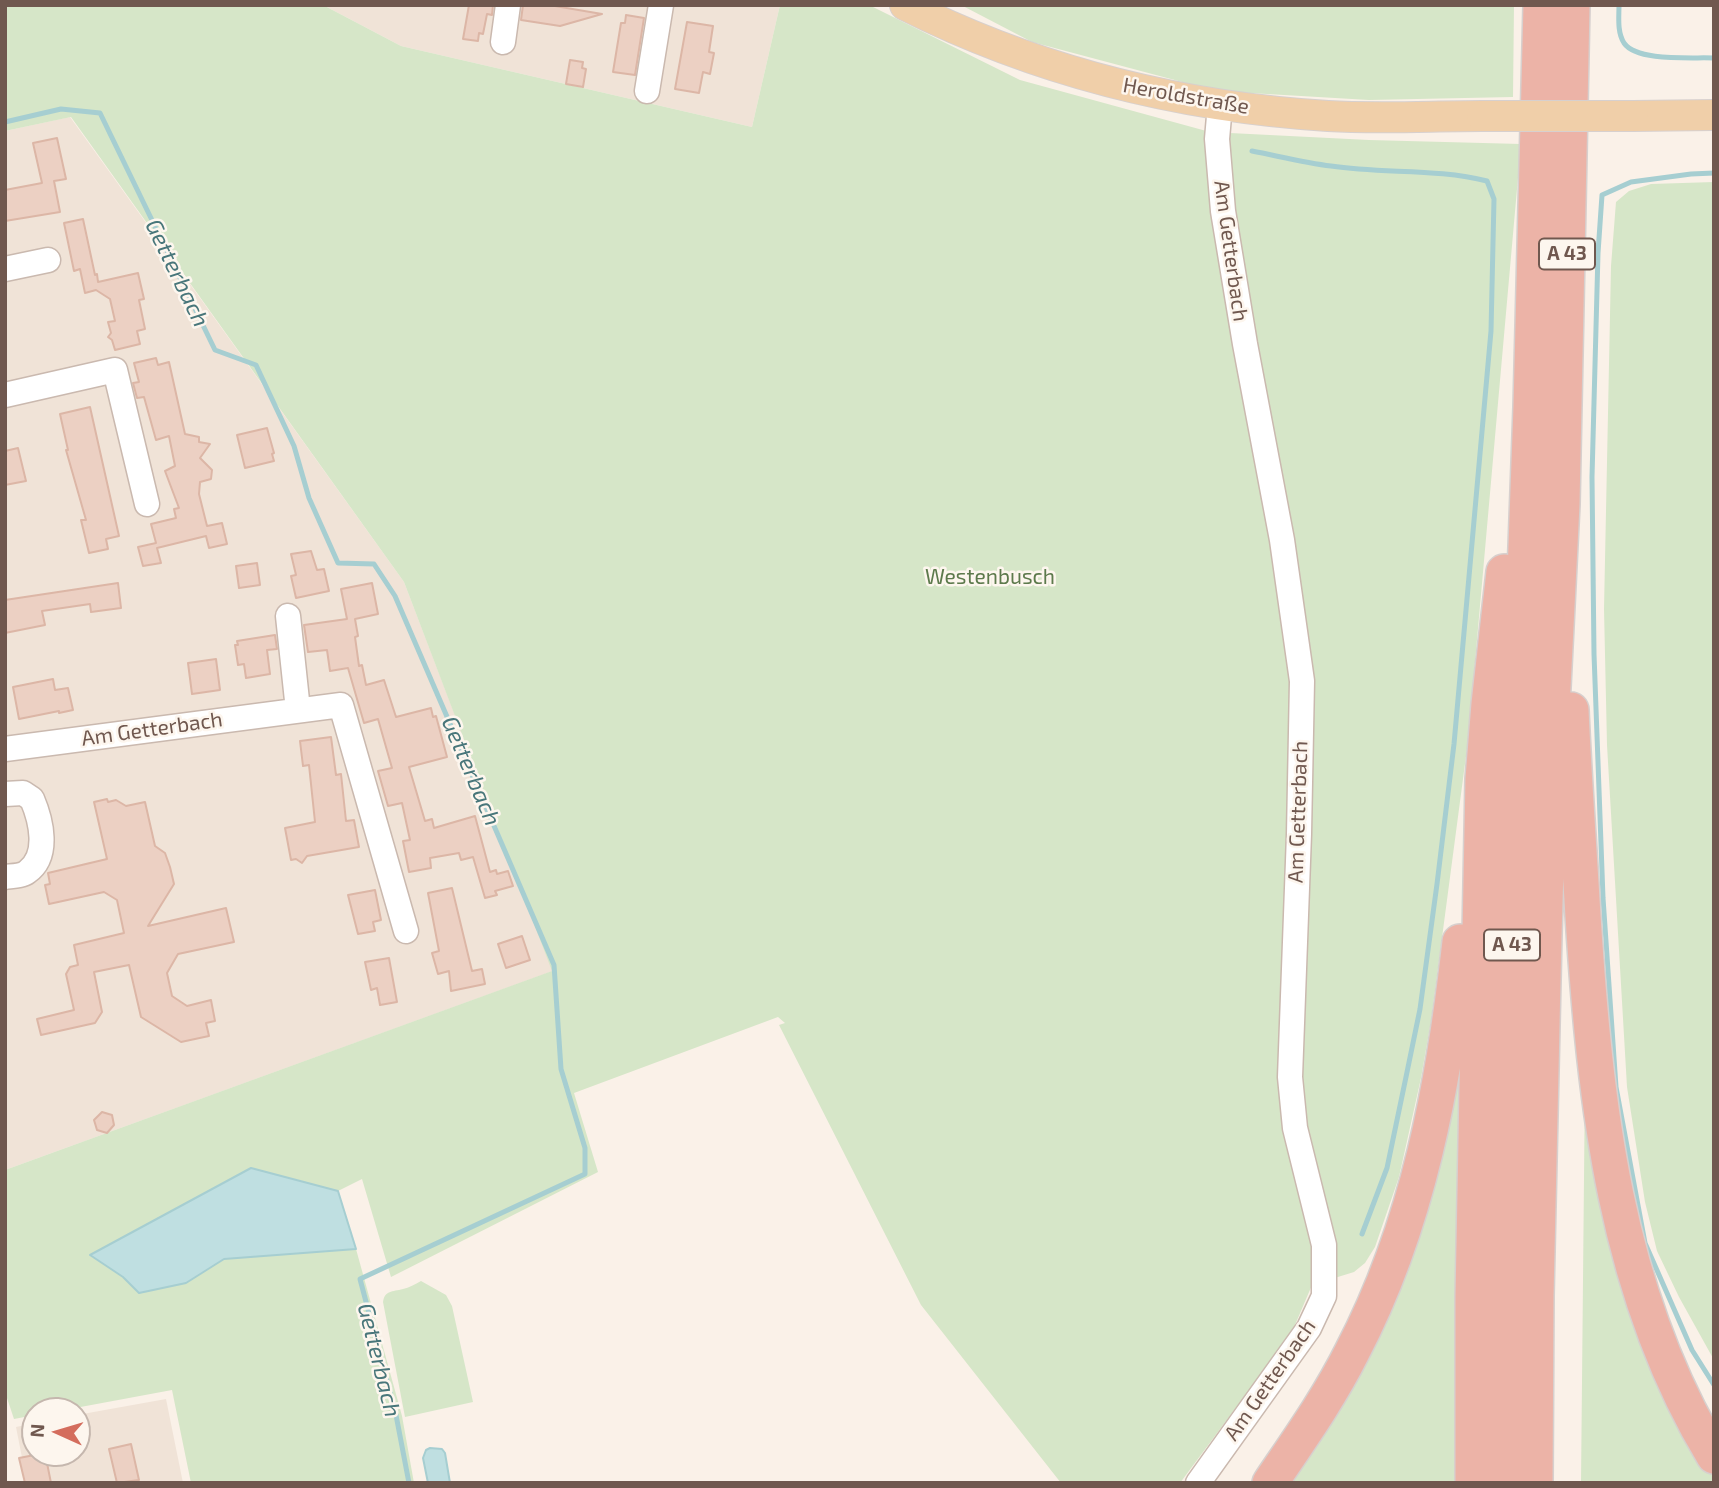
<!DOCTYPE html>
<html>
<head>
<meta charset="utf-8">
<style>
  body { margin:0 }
  #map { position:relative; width:1719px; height:1488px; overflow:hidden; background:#faf1e8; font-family:"Exo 2",sans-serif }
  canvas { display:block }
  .frame { position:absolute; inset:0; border:7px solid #70584f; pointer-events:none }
  .north { position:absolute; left:21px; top:1397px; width:70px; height:70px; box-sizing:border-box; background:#fdf6ee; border:2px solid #c5b7ae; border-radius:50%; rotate:274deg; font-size:19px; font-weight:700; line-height:28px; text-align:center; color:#70584f }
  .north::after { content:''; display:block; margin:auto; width:24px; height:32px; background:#d46d5d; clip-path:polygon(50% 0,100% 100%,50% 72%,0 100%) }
</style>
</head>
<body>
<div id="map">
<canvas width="1719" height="1488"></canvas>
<div class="frame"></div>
<div class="north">N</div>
</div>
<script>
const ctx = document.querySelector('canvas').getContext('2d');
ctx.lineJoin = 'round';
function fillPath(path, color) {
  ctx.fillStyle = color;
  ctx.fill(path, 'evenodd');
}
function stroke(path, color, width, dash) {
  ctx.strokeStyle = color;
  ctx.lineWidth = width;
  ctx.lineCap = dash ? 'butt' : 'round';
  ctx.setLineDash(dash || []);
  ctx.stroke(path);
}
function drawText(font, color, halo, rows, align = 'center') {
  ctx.font = font + ' "Exo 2",sans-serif';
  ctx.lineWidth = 5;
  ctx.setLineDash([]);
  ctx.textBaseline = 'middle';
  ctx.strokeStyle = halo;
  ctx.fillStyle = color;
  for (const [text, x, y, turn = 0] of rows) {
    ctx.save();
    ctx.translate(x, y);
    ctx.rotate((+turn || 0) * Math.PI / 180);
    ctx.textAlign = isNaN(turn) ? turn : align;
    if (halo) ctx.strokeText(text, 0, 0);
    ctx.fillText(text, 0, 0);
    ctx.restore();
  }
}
fillPath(new Path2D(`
  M323,5H780L752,127L401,46Z
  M70,117L404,582L553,971L5,1170V131Z
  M166,1399L183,1483H27L16,1427L35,1423V1453H77V1415Z`), '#f0e3d7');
fillPath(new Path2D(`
  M5,5H323L401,46L752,127L780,5H869L1020,80L1210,132L1369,140L1521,144L1468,741L1431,1021L1421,1078L1399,1177L1375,1247L1365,1263L1354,1272L1312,1285L1292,1332L1180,1483H1061L921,1305L779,1025L785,1023L778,1017L574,1093L598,1172L391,1277L362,1179L338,1191L251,1168L91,1256L123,1277L139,1293L186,1283L224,1259L356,1249L402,1416L414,1483H191L172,1390L59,1411H35V1415L14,1419L5,1392V1170L552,971L404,582L71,117L5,131Z
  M961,5H1514L1513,97L1369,100L1216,91L1032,42Z
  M1714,182V1360L1679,1297L1657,1251L1645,1202L1627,1087L1607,745L1604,609L1611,266L1616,202L1629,191L1651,184Z
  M1462,1000L1458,1483H1280L1332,1403Z
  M1585,1076L1714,1469V1483H1581Z
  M421,1281L446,1295L452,1306L473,1402L405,1417L383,1302C385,1290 392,1292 403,1289C409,1288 415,1284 421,1281Z`), '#d6e6c8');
const water = new Path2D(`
  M251,1168L338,1191L356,1249L224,1259L186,1283L139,1293L123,1277L90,1255Z
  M430,1448L442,1449L445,1453L450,1483H428L423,1458L426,1450Z`);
fillPath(water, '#bfdfe1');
stroke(water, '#a6ced1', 2);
stroke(new Path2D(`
  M1619,5C1619,17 1617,32 1624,43C1637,62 1692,57 1714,58
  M5,122L61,109L100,113L215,350L256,365L294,446L309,498L338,563L374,564L395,596L554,965L561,1069L585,1148V1174L360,1279L396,1415L409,1483
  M1252,151C1278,156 1305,163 1331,166C1383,174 1437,168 1487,181L1494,199L1491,331L1454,744L1437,884L1420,1009L1406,1077L1387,1168L1362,1234
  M1714,173L1691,174L1631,182L1602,195L1598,253L1592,477L1594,654L1603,898L1616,1087L1645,1243L1692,1350L1714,1385`), '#a6ced1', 5);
const building = new Path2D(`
  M469,5H493L492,15L487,14L483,34L479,33L478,41L463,39Z
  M523,5H549L602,14L560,26L521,20Z
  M626,15L644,18L635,75L613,72L621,23H625Z
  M687,22L713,26L709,52L714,53L710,74L703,72L699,93L675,89Z
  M570,60L583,62L582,68L586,69L583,87L566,84Z
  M57,138L66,179L54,181L60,212L5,221V190L42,183L33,143Z
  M83,219L95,275L97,274L98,282L138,273L144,299L139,300L145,329L137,331L140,344L115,350L112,340L108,337L111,333L108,322L115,321L110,299L96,290L85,293L80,269L74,271L64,223Z
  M156,358L158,365L169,362L185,434L199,437V442L210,444L200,458L212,470L211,479L200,482L199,494L207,526L222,523L227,544L209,548L206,536L157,548L161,563L143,566L138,547L156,543L151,524L176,518L174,509L179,508L165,471L175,466L169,436L156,440L144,397L137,398L133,383L139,382L134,363Z
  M90,407L119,536L106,539L108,549L89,553L81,520H86L66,450H68L60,414Z
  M267,428L274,453L272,454L274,461L245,468L237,435Z
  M18,448L26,481L5,485V451Z
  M311,551L317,570L324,569L329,591L296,598L291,576L296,575L291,554Z
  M257,563L260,585L239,588L236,566Z
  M118,583L121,608L91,612L90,604L42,611L45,625L5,633V600Z
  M372,583L378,614L355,619L358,636L355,637L359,666L362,665L366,685L384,680L396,717L431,708L433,717L436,716L447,757L409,767L425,821L432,819L434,828L475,816L490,872L496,870L497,874L508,871L513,886L495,891L497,895L485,898L473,857L461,860L459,853L430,858L431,868L409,872L403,841L410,840L402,803L388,806L378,771L392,768L378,719L364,723L348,668L330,671L327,650L308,652L304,625L347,619L341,589Z
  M275,635L277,649L267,650L270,674L246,678L244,664L238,665L235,645H238L237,641Z
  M216,659L220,690L192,694L188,663Z
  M53,679L55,690L68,688L73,710L59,713V711L19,719L13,687Z
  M331,737L336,775L341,774L346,821L354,820L359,847L307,856L302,863L296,859L291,860L285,828L315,822L309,765L303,766L300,741Z
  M107,799L108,802L116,800L126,806L145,802L155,846L165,853L170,867L174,884L148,926L226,908L234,942L178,954L167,973L172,996L187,1006L211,1000L215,1021L206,1023L209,1036L181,1042L141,1017L129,965L94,972L102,1012L95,1023L41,1035L37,1019L74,1010L66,974L70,967L78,965L74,945L124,933L117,900L104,892L49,904L45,885L50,884L48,873L107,859L94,802Z
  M452,888L472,971L482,969L485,984L451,991L449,971L438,974L432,953L439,951L428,893Z
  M375,890L381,920L373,922L375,931L358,934L348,895Z
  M522,936L530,960L506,968L498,944Z
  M389,958L397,1002L380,1005L377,988L371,990L365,962Z
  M102,1112L112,1115L114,1125L107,1133L97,1130L94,1120Z
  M131,1444L139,1480L117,1483L109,1449Z
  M45,1453L51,1483H25L19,1458Z`);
fillPath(building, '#ecd0c3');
stroke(building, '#dcb6a6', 2);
const minor = new Path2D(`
  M503,42L508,5
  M647,91L661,5
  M5,269L48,260
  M5,395L115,370L147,504
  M288,616L298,710
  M5,749L341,705L406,931
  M5,794L23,793L32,799C41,820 50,856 27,872C22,876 12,876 5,877
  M1198,1483L1309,1328L1324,1296V1245L1295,1128L1290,1077L1299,834L1302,681L1282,540L1245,344L1223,211L1217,139L1220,105`);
const major = new Path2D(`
  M905,5C1037,71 1181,107 1328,116C1379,119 1431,116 1482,116
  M1633,116L1714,115`);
const highway = new Path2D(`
  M1571,710C1574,779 1579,848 1583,916C1595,1103 1615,1293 1714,1456
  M1270,1483C1299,1440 1329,1398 1352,1352C1419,1224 1444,1083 1460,942
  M1473,1483V1297L1483,779L1489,704L1504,572
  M1504,1483L1512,937L1531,407L1541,5
  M1535,1483L1536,1296L1544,935L1549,769L1562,504L1572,5`);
stroke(minor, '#cab9af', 27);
stroke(major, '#d7d0ce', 32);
stroke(highway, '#d7d0ce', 38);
stroke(minor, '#fff', 24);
stroke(major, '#f0cfa9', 30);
stroke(highway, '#ecb3a7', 35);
const majorBridge = new Path2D(`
  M1482,116H1633`);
stroke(majorBridge, '#d7d0ce', 32, []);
stroke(majorBridge, '#f0cfa9', 30);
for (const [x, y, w] of [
  [1567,254,56],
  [1512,945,56]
]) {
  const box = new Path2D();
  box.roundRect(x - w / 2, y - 15.5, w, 31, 5);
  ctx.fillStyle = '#fdf6ee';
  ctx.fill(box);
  stroke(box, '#70584f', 2);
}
drawText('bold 19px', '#70584f', null, [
  ["A 43",1567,254],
  ["A 43",1512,945]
]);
drawText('21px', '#70584f', '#fdf6ee', [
  ["Heroldstraße",1186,96,10],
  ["Am Getterbach",1231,251,82],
  ["Am Getterbach",152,729,-8],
  ["Am Getterbach",1298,812,-88],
  ["Am Getterbach",1270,1380,-55]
]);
drawText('21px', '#5d7a4c', '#fdf6ee', [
  ["Westenbusch",990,577]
]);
drawText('italic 23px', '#48767a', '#fdf6ee', [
  ["Getterbach",177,273,64],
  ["Getterbach",471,771,67],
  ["Getterbach",379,1360,76]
]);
</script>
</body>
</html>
